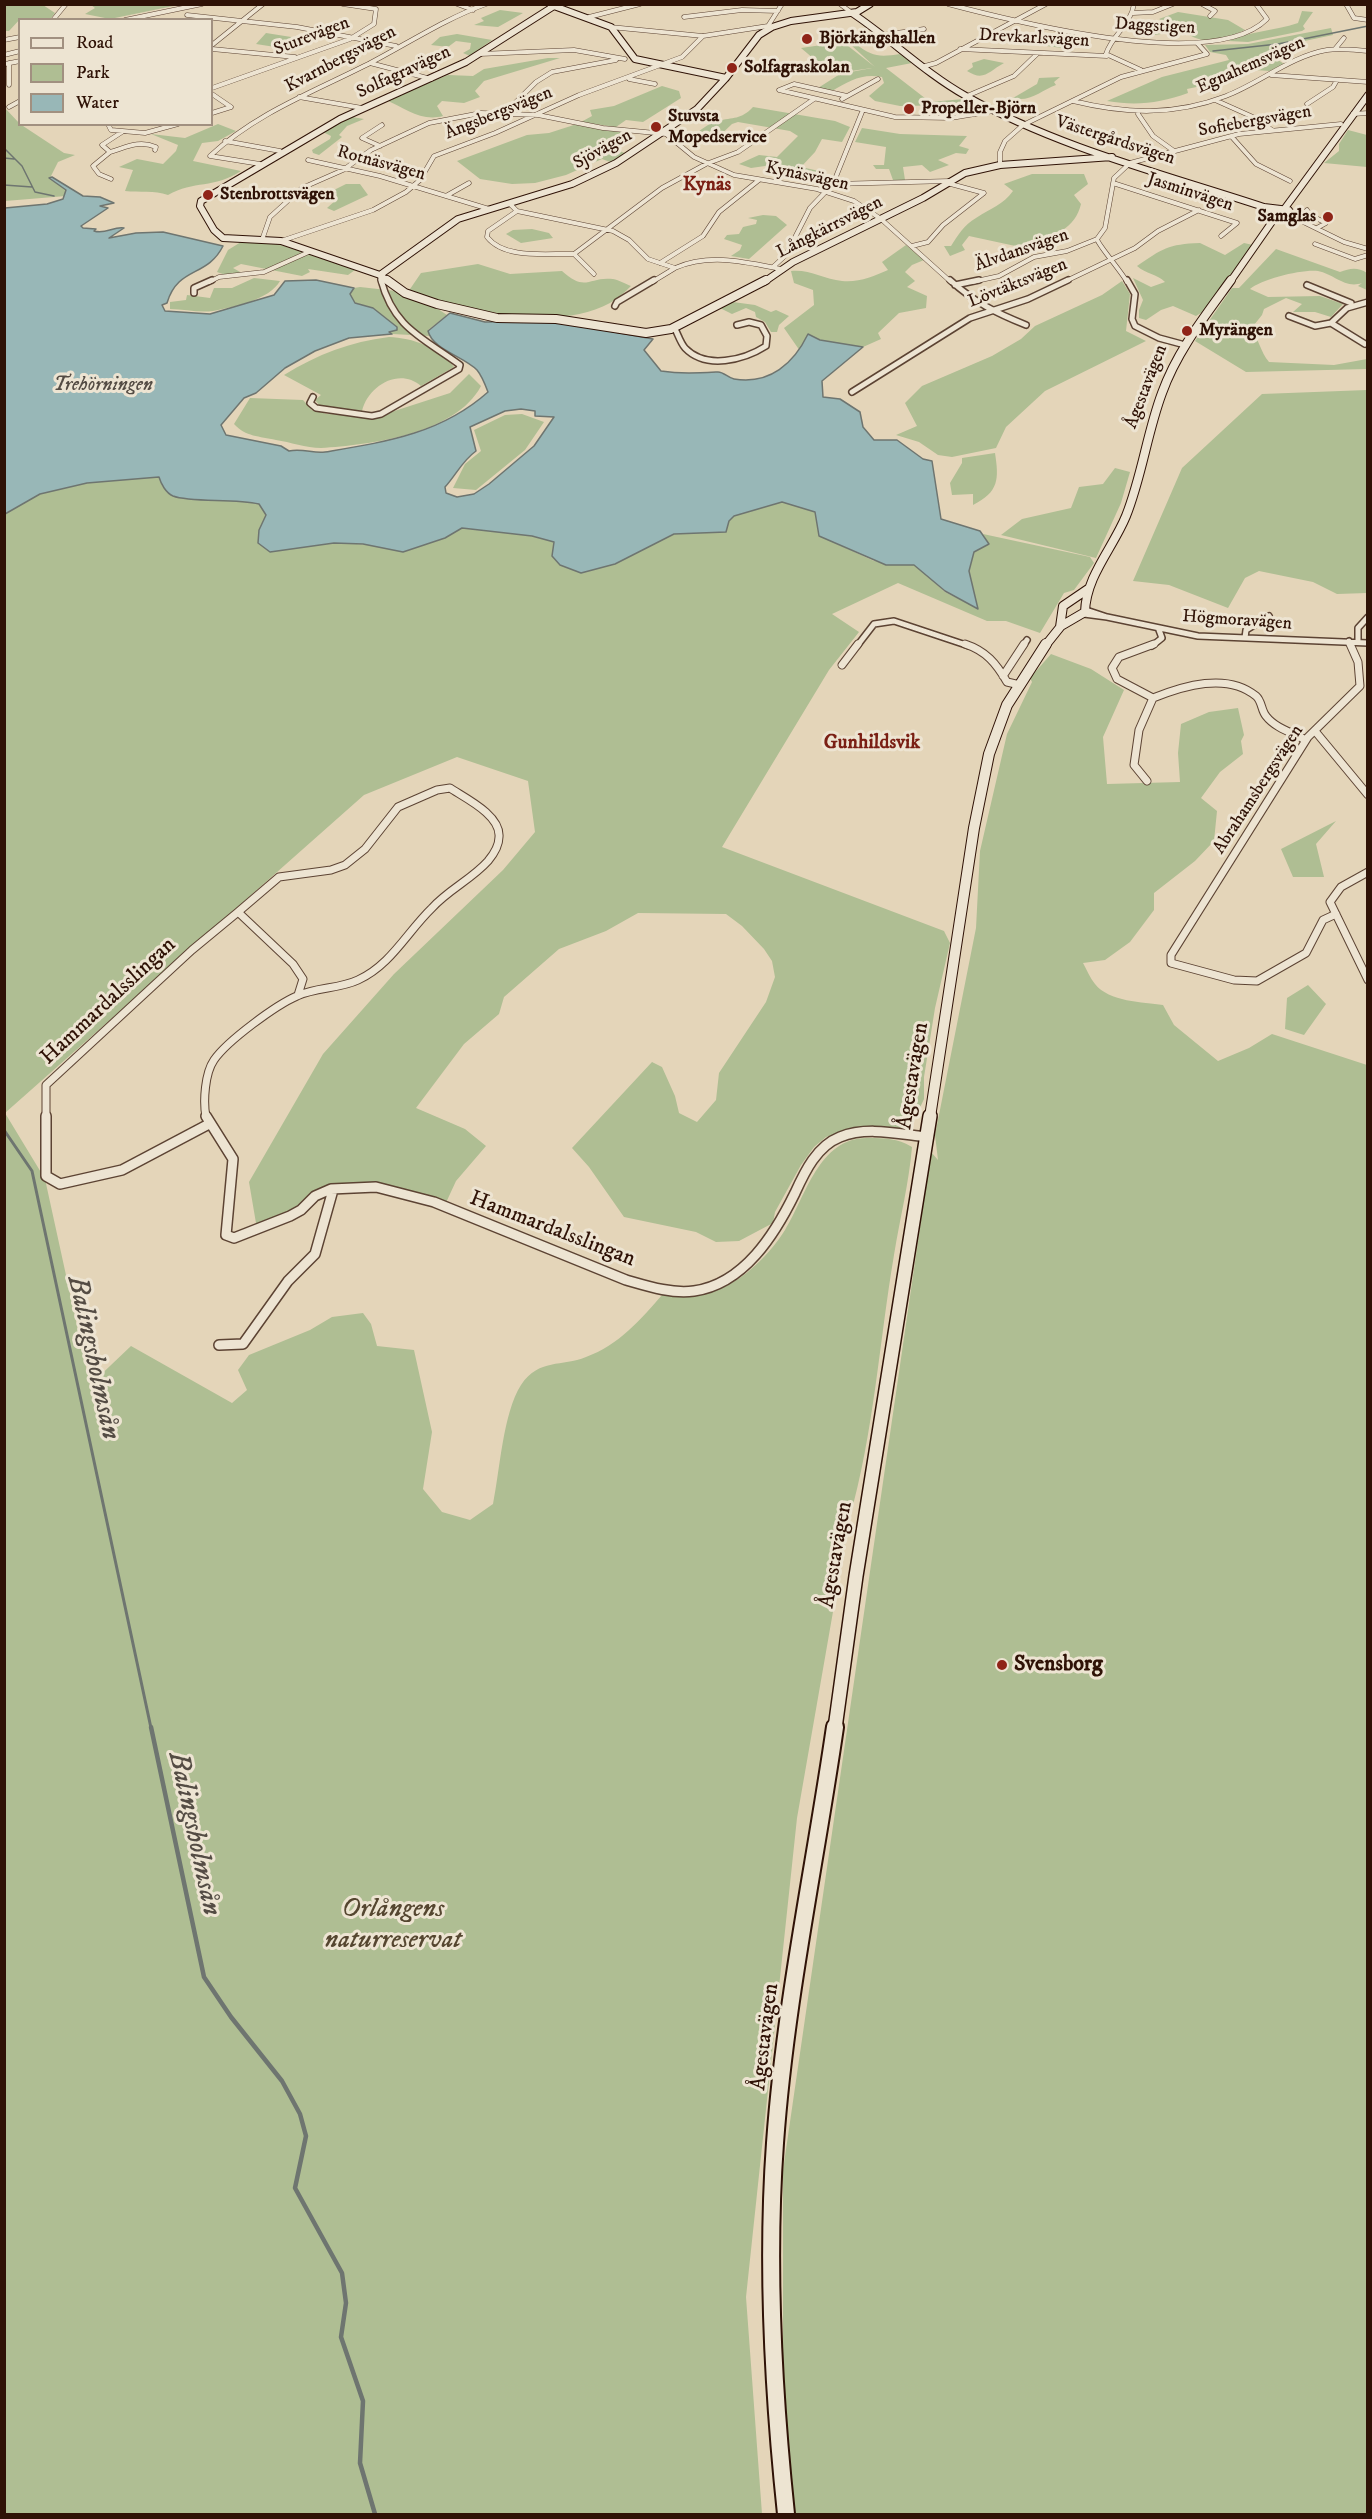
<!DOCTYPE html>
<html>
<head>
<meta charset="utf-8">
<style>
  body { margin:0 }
  #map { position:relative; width:1372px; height:2519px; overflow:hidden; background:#e4d5b9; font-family:"IM FELL DW Pica",serif }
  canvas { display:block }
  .frame { position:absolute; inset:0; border:6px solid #2f1206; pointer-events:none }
  .legend { position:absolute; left:18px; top:18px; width:195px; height:108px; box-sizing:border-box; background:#ede4d2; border:2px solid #a19080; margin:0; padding:8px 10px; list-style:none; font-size:18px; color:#2f1206 }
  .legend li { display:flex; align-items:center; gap:12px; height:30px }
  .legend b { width:30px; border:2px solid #a19080 }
</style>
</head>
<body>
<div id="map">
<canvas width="1372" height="2519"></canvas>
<div class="frame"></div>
<ul class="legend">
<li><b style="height:8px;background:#ede4d2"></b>Road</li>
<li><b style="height:16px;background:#afbe93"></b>Park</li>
<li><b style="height:16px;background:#98b7b7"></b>Water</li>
</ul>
</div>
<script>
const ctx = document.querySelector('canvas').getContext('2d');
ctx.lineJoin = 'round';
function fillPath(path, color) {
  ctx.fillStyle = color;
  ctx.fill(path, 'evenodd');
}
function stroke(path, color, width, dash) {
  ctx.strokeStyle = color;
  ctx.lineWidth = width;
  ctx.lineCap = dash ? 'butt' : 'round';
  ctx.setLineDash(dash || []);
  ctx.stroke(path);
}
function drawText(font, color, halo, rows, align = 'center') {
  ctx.font = font + ' "IM FELL DW Pica",serif';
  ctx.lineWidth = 6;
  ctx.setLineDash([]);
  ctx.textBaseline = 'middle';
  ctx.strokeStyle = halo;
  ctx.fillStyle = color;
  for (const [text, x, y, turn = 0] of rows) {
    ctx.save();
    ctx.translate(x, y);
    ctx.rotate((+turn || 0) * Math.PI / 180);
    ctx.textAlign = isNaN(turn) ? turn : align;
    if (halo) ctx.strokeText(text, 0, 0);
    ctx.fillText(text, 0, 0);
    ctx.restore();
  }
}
fillPath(new Path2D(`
  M5,4L43,5L55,13L51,18H21L9,31H5Z
  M91,5H178L110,19L85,14L95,8Z
  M500,10L523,13L498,27L474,25L484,21L481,18Z
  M1302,11L1313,12L1303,26L1305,29L1302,31L1248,42L1228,41C1251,31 1274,31 1298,23Z
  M1178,12L1228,20L1245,30C1221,41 1206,47 1183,31L1154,35L1156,31L1172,25L1159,19Z
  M1331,28L1333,35L1295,43L1274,57L1284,64L1270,71L1255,70L1230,80L1187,89L1188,93C1160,103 1137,106 1107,101L1162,77L1229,60L1226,55L1210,52L1205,45L1248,44Z
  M266,33L310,40L288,49L256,44Z
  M457,34L492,40L470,56L463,53L470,49L471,43L456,41L448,47L431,45L440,37Z
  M1021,35L1075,38L1081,41L1063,48L1030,44L1013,36Z
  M843,42L875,67L851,45L856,44C872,57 880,57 900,54L912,63L886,68L930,102L964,99L985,111L972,113L958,105L900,106L875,101L869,96L884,83L882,77C862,73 849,81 832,91L818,88L840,74L872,68L837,73L827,70L801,48Z
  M548,58H560L484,81L475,91L480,97L464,103L442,101L437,106L443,116C421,122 405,108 386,100L448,75L473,76L484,69Z
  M984,59L1004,63C989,71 984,82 967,71L973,67L972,63Z
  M1060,77L1054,82L1056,85C1042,90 1029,103 1013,98L1037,84L1039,78Z
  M662,86L679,91L681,98L643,122L626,120L616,127L581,122L592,116L590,110L614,106Z
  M4,107L20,124L64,153L75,155L58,162L50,178L66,190V196L5,201Z
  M753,107L835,121L850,127L842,142L822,139L815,152L801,167L819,171L813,175L765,166L751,168L739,164L759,155L777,157L798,136L790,131L738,122L732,124L712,143L707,139L692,136C700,131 710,122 718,121C733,117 741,120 753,107Z
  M352,117L364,119L347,126L339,135L342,137L319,155L313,153L312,150L330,139L331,136L323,132Z
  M218,124L236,131L218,141L202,143L193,161L241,171C214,189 194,180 168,195C154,190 140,193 125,191L133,170L119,167L137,159L163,164L176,151L178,145L151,134L185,138Z
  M577,124L624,130L613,149L625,153L613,163L602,159L566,175L535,183L512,184L480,179L457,161L527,135L549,133Z
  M862,128L900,134L967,136L959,146L969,149L966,154L956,153L938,160L949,165L930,172L922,165L903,167L905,180H893L889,169H876L873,165H884L886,147L855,142Z
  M1348,130L1367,135V167L1324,163L1339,151V144Z
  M1032,174H1084L1088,184L1074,195L1081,204C1075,229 1055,236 1031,240L1030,244L1020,247L969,236L962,245L965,250L950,256L944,246H951C958,235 964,225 976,218C991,208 1003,205 1013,191L1004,184Z
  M346,184H360L368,195L334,211L327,208L336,200L330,192Z
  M763,215L776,216L787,225L749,259L731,256L740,250L742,245L724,239L727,235L739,234L743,227L756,224L757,220L748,218Z
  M532,229L549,233L553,238L521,243L506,234L513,230Z
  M241,242L275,243L355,270L348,275L308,269L310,272L302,276L241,264L233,268L242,273L226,275L217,272L228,250Z
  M1200,243L1225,255L1244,243L1253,245L1204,311L1196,316L1173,306L1161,310L1146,320L1139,318V310L1143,300L1133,278L1151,287L1165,282C1157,274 1146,274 1137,266C1162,249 1168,244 1200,243Z
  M906,245L924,260L912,265L905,272L915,281L907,287L927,296L926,308L899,313L878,333L881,339L863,347L820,340L808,334L800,351L784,328L814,305L813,290L794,283L791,271C809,269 824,279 842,281C858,283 874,276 888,270L882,262Z
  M1276,249L1340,272C1350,268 1358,267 1367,273V290L1358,286L1362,283C1345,289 1334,274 1318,271C1302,269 1262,279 1250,289L1268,297L1320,296L1343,304L1331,317L1315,312H1293L1302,304L1286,298L1264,309L1262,315L1250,330C1260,339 1260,352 1269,362L1334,365L1367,359V369L1246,372L1195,341L1232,288H1239Z
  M478,264L510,274L562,271C586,293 589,276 613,279C619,280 626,284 631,286C625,292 617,299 610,303C554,334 465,307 408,292L421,273Z
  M254,278L280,281C269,300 234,307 213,311C199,313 184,309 170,309V302L186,300L187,295L210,298L214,288H232Z
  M1122,281L1130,294L1126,331L1146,341L1045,391L1006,427L996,448L952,457L938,455L919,442L896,435L917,426L905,403L922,386L992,356L1021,339L1035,326L1102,295Z
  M360,287L396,291L405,298L432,305L447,315L428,330L430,336L392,334L388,332L397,327L373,308L355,303L350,294L354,288Z
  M733,302L755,305L771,312L776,310L789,316L779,325L777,332H771L765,322L756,317L755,312L746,308L732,314L720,308Z
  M389,337C412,338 440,347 454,367L421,386C399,367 368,386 362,411L319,405L315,400L321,395L284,375C318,354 350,342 389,337Z
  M469,374L481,386C456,434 369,445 321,448C306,448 290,442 276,440C259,436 246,437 234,424L250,398L303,400L312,410L327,414L379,416L450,393Z
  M1367,390V593L1337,594L1313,582L1259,571L1245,578L1228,608L1169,585L1133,581L1182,468L1262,394Z
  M522,414L544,422L525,450L476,490L453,488L465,464L481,451L474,430L505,415Z
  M995,453C999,479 999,492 973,505V494L952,495L950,483L962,463V458Z
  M1115,468L1130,472L1121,503L1096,558L1001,535L1022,519L1071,508L1079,487L1103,484Z
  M155,475L206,498H236L259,504L287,546C304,546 321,543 338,543C380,544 423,555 459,528L533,534L554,542L553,557L560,565L663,536L729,521L734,516L781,501L814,511L837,544L874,561L915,565L945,592L977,608L969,571L974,552L989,544L983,534L1090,557L1094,563L1074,590L1064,593L1040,633L1006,621H987L898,583L832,614L859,632L829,670L722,847L944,931L950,943L935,1008L924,1077V1099L910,1129H850L826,1137L814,1147L801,1165L775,1212L773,1223L739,1241L716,1242L696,1232L624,1217L589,1167L572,1148L652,1062L662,1067L675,1096L679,1113L697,1122L716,1100L719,1073L766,1002L775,977L772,961L764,949L742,926L726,914L638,913L606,931L559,949L504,997L499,1014L464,1044L416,1108L465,1129L486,1146L456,1181L444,1207L366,1185L320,1192L301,1211L257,1229L249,1182L323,1054L394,974L503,870L535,832L528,781L457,757L364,795L5,1113L45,1179L90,1385L131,1346L232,1403L247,1390L238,1370L249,1355L310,1330L332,1317L363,1313L371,1324L377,1346L414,1350L432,1432L423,1489L442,1512L470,1520L493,1504C500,1470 503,1413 521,1385C539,1358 562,1367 586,1357C619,1345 640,1320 663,1294C681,1294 700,1296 717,1290C743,1281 771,1253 785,1230C806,1196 819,1137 868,1138C885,1138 897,1138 912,1147C909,1183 900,1218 894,1255C879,1343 874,1433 849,1520L797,1818L746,2297L762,2514H5V514L40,494L92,482Z
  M1051,654L1091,669L1124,690L1103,737L1107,784L1180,782L1178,753L1181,724L1209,712L1238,708L1244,735L1241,741L1243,754L1220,772L1201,798L1217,811L1214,841L1195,861L1154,893V910L1130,942L1105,960L1083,963C1087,970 1090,978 1095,984C1109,1002 1143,1002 1163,1005L1174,1025L1218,1061L1249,1048L1272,1034L1367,1065V2514H795L783,2389V2170L931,1152L938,1160L935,1135L976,928L980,851L1007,734L1032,682L1030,678Z
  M1336,821L1316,844L1324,877H1293L1281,849Z
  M1308,985L1326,1004L1304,1035L1285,1029L1287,998Z`), '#afbe93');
const water = new Path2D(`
  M52,177L83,196L100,197L114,203L100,206L108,208L81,226L83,228L96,229L94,231C105,235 114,226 124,228L109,238L136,233L163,232L223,246C207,278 178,266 167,303L162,305L165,311L210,314L274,295L285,281L316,280L354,288L350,294L355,303L373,308L397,327V330L389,332L392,334L349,338L315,351L285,368L256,393L244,398L221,425L226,435L281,446L289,451C303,448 314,454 325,452C385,442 441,434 488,392C485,384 482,376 477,370C463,356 433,350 428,331L450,313L485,322L554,321L653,339L644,350L661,371C681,374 698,373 718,372C724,372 728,378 734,379C770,385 794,363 808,334L820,340L863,347L822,381L823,397L840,399L860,412L863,427L874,440H897L923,459L932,461L941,519L980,531L989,544L974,552L969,571L978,609L945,591L914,565H886L819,536L815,512L782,502L734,516L729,521L726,532L674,534L615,564L581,573L560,565L552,556L554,542L532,536L462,528L445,538L403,552L363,544L334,543L270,552L258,543L259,530L266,515L259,504C234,498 191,503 173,496C166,493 161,484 159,477L87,483L40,494L5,514V208L47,204L63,199L66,190L49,178ZM521,409L535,411V416L554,417L534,446L489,484L474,494L457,497L446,493L445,487C456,475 462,461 476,451L470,427L505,411Z`);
fillPath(water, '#98b7b7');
stroke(water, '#6e7570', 1.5);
stroke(new Path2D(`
  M1213,51L1278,44L1368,26
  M4,148L22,166L35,192L54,196
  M4,158L14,159
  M4,185L32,187`), '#6e7570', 1.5);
stroke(new Path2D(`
  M4,1130L32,1171L151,1728`), '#6e7570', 3);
stroke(new Path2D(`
  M151,1727L204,1977L231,2017L282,2081L300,2114L306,2136L295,2188L342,2273L346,2303L341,2337L363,2401L360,2463L375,2514`), '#6e7570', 4.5);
const streetFar3 = new Path2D(`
  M457,4L473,10
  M840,4L852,13
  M948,4C1016,22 1213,73 1267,19L1256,4
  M1134,4C1131,25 1112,35 1106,54L1141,70
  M1202,4L1215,11L1210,16
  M1346,4L1354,18L1368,20
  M1133,13L1153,12L1173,4
  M187,15L297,27L396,46
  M589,17L640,4
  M684,17L742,10L778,11
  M53,20L66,4
  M125,20L202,4
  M610,27L703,36L768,26L782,4
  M883,35L924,29
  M4,40L20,37
  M212,45L263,4
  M212,49L295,57
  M960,49L1107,56
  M1335,49L1344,38
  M480,54L574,50L625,59
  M4,55L20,51
  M9,63V85
  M370,63L431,79
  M5,64L20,61
  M925,66L936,63L1046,4
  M1271,75L1368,82
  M629,79L655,84
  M212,88L350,39L374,24L376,9L343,4
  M212,94L231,107
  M847,96L794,84L779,90L895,117L951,118L993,111
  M967,96L1014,76L1037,54
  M299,97L362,108
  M842,99L878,79
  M1215,100L1253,117L1272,130
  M1073,101C1126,114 1174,116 1226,96C1260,83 1291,56 1327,50C1340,48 1354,50 1368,51
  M1307,104L1333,87L1337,80
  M9,107L20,101
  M506,112L536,82L552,72L616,60
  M212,113L231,107
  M1138,114L1153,136L1174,151
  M1353,114L1368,113
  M108,124L111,130L145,133L178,124
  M122,132L102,145L110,152C127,147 139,140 156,147L155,150
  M1231,136L1256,164L1290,181
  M225,141L280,151
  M380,146L362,138L382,125
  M110,152L93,166L99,174L111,179
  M308,160L380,176L489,209
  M260,164L210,156C257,112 316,91 372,62C410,42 445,19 486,4
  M1000,165V152L1005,141L1023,125L1121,77L1207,54L1197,43
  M1113,183L1237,223L1221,236
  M833,184L950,181
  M446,196L469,183
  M509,203L517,211L613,231L629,240L648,259L675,268C710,253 745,262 781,269
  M1307,210L1310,215L1326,223L1317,228
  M517,211L488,231L487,237C505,260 548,253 574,254
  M1289,215L1344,242L1368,249
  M262,240L270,217L302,188L343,170L371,150L429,123L481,113L538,115L603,128L666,134L694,157L734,175L817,189L854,201L881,219L951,282
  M281,241L373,210L406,192L420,180L434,156L495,133L579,95L682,57L703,36
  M1315,244L1355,259L1368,255
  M912,246L928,242L943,225L984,193L947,183
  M660,263L703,236L719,212L759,180
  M773,267L786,255L810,208L833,184L862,112
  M594,274L574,254L662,188L706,164L738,152L814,99
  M380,275L381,282
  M209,282L219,277L264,272L311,251
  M652,282L675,268
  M972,282L999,276L1034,257L1067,251L1097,239
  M1064,282L1135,248L1158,231L1199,210
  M1127,282C1122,272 1098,245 1097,239L1105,228L1114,178L1130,163L1239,134L1341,124`);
const streetFar2 = new Path2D(`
  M950,280C974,302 996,313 1026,325
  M1127,280L1135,294L1132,319L1135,326L1159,338L1185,345
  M955,285L979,280
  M1307,285L1351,303
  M194,293V288L212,280
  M615,306L617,302L654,280
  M1289,316L1315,326L1331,323
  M674,327C678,334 680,342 685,348C706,370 744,360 766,346L767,336L761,325L749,322L737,325
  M1365,344L1331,323L1347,308L1368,302
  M852,392L970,318L1028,299L1068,280
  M313,397L310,403L316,408L372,416L381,414L459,369L460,365C424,338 394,329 381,280
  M1084,614L1107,617L1086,610
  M1107,617L1198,636L1368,643
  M1245,638L1246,630L1269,616
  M1349,641L1351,646
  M1358,642V628L1368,617
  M857,646L874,624L894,621L969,646
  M1023,646L1027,640
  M1152,646L1162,638L1159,630`);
const streetFar1 = new Path2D(`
  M965,644C986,651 996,663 1007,682L1020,685
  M842,665L858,644
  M1003,676L1024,644
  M1153,698L1117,679L1112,668L1119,657L1154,644
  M1315,731L1368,795
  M1147,781L1134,765L1139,730L1153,698C1183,686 1227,672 1256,696C1262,701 1261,710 1266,716C1275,728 1293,733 1306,740
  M1368,872L1341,887L1330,902L1368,980
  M1336,914L1323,920L1306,953L1257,981L1234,980L1171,963V955L1308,737L1360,686L1358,662L1350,644
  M46,1117V1085L192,950L238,912L293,964L303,979L298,995
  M206,1117C203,1101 205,1073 214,1060C227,1041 276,1005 297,996C316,987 339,989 358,980C391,965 407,932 432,908C448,890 472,879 488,861C493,855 499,846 499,837C501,815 465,798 450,788L437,790L398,807L365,849L345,865L331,870L279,877L238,912`);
const street = new Path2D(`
  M46,1116V1176L60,1184L122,1170L209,1124
  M206,1116L233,1159L226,1235L234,1238L290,1216L301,1210L315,1196L331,1189L376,1187L434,1202L626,1280C647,1286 671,1294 694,1291C744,1284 775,1234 795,1193C805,1171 817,1146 840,1137C867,1126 899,1134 927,1137
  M219,1345L243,1344L288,1281L315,1254L333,1190`);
const secondaryFar4 = new Path2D(`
  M554,6L611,27L635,59L726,78
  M852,13C891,39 925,73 966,96C1059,148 1164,174 1264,207L1289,210L1291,214L1284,216L1270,213V208
  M1285,208L1368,95
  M380,275L458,219L572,184L616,163L697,109L726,78L759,35L772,27L791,21L857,12L870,4
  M389,282L380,275L281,241L223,238L214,230L200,206L201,201L340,119L466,62L554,6L550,4
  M764,282L793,262L923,198L965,173L1000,165L1112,157
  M1230,282L1276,216`);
const secondaryFar3 = new Path2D(`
  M387,280L405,293L437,304L497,318L556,319L646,333L671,329L766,280
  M1060,627L1063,606L1088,589
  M1045,646L1061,626L1085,612C1086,576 1113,548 1126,516C1142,476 1147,433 1162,393C1177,351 1205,316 1231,280`);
const secondaryFar2 = new Path2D(`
  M930,1117L974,828L989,754L1007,705L1046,644`);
const secondaryFar1 = new Path2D(`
  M835,1728L856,1576L930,1116`);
const secondary = new Path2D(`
  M786,2514C773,2391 766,2267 775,2143C785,2003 815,1865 835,1727`);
stroke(streetFar3, '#5c4333', 5);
stroke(streetFar2, '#5c4333', 8);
stroke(streetFar1, '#5c4333', 9);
stroke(street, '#5c4333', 12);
stroke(secondaryFar4, '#2f1206', 8);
stroke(secondaryFar3, '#2f1206', 10);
stroke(secondaryFar2, '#2f1206', 12);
stroke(secondaryFar1, '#2f1206', 16);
stroke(secondary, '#2f1206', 20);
stroke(streetFar3, '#ede4d2', 4);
stroke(streetFar2, '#ede4d2', 5);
stroke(streetFar1, '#ede4d2', 7);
stroke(street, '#ede4d2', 9);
stroke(secondaryFar4, '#ede4d2', 6);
stroke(secondaryFar3, '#ede4d2', 8);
stroke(secondaryFar2, '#ede4d2', 10);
stroke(secondaryFar1, '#ede4d2', 13);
stroke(secondary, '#ede4d2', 16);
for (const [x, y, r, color] of [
  [807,39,6,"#8f2418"],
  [732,68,6,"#8f2418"],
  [909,109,6,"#8f2418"],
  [656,127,6,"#8f2418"],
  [208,195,6,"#8f2418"],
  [1328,217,6,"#8f2418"],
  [1187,331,6,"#8f2418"],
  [1002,1665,6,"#8f2418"]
]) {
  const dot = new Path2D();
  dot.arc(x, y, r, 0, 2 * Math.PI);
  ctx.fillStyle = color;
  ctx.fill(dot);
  stroke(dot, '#ede4d2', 2);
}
drawText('18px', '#2f1206', '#ede4d2', [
  ["Daggstigen",1155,27,3],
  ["Sturevägen",312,37,-21],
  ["Drevkarlsvägen",1034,39,3],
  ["Kvarnbergsvägen",341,60,-28],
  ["Egnahemsvägen",1251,66,-24],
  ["Solfagravägen",404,73,-25],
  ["Ängsbergsvägen",499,114,-22],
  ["Sofiebergsvägen",1255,122,-10],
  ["Västergårdsvägen",1115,141,18],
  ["Sjövägen",603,150,-29],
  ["Rotnäsvägen",381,164,15],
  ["Kynäsvägen",807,177,12],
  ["Jasminvägen",1190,193,18],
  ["Långkärrsvägen",830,228,-27],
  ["Älvdansvägen",1022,251,-19],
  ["Lövtäktsvägen",1018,284,-22],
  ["Ågestavägen",1147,387,-69],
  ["Högmoravägen",1237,621,4],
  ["Abrahamsbergsvägen",1259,790,-57]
]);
drawText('bold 18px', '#2f1206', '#ede4d2', [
  ["Björkängshallen",819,39],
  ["Solfagraskolan",744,68],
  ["Propeller-Björn",921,109],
  ["Stuvsta",668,117],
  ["Mopedservice",668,138],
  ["Stenbrottsvägen",220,195],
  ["Samglas",1316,217,"right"],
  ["Myrängen",1199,331]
], 'left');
drawText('bold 20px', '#7a1f14', '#ede4d2', [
  ["Kynäs",707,186],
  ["Gunhildsvik",872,744]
]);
drawText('italic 20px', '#544c44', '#ede4d2', [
  ["Trehörningen",103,386]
]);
drawText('22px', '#2f1206', '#ede4d2', [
  ["Hammardalsslingan",109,1002,-43],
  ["Ågestavägen",914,1076,-81],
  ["Hammardalsslingan",552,1230,21],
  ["Ågestavägen",837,1555,-80],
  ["Ågestavägen",766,2037,-83]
]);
drawText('bold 22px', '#2f1206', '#ede4d2', [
  ["Svensborg",1014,1665]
], 'left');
drawText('italic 27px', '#554630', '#ede4d2', [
  ["Orlångens",393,1910],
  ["naturreservat",393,1941]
]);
drawText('italic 28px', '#544c44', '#ede4d2', [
  ["Balingsholmsån",92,1358,78],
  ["Balingsholmsån",193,1834,78]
]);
</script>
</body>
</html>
